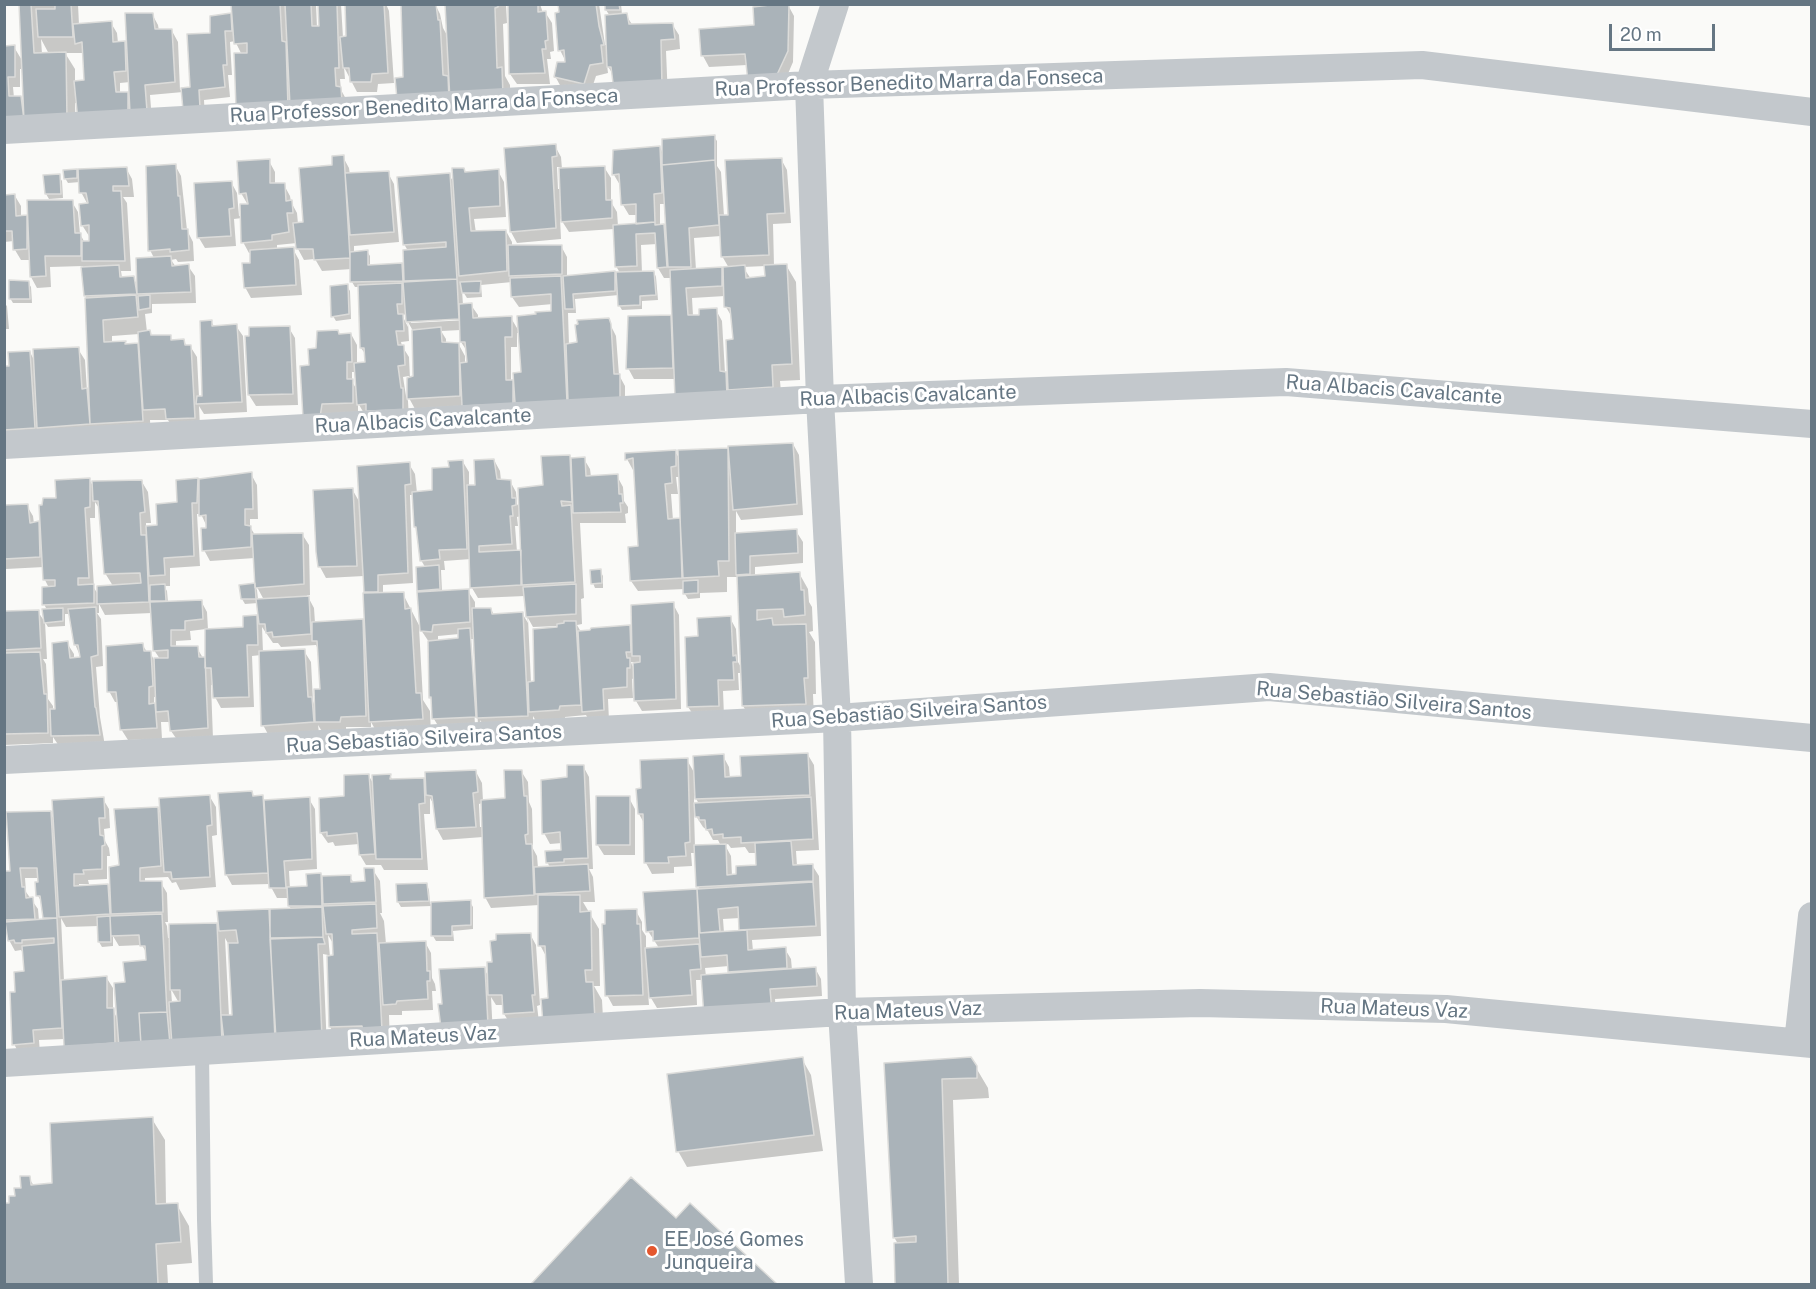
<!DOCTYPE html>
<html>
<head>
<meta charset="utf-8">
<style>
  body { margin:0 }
  #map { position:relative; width:1816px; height:1289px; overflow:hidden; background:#fafaf8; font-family:"Public Sans",sans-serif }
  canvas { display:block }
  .frame { position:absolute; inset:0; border:6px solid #657683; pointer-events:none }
  .scale { position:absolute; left:1609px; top:24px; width:106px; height:27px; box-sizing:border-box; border:3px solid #657683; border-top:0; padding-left:8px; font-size:18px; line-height:21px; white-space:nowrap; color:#657683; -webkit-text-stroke:4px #fff; paint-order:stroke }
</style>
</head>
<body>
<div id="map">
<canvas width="1816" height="1289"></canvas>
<div class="frame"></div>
<div class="scale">20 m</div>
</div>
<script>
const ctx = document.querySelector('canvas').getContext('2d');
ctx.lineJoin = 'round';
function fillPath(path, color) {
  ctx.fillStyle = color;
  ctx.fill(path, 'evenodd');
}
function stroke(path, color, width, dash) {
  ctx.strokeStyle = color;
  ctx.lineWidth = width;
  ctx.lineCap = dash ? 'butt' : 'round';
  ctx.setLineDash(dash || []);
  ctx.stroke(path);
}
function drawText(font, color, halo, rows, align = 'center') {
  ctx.font = font + ' "Public Sans",sans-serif';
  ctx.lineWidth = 6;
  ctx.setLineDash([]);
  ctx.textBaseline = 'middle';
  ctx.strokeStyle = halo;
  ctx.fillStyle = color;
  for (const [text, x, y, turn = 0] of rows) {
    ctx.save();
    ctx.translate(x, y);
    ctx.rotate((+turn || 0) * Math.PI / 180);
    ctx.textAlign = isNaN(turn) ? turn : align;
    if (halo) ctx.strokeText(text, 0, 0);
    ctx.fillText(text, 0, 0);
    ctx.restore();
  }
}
fillPath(new Path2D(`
  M20,4H78L79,25L111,23L117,33L118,43L124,42L128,49L152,14L158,25L159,31H172L178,42L180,90L191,88L211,34L230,15L234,22L233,4H316L317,28H321L320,4H341L343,38L348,37L346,4H386L389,11L394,83L378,84L377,92H357L344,67L345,79H340L341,90L346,99L297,117L242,55L235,41L230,42L232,75H228L230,97L204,100L205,119L183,92L150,95L152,121L75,103L76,137L4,131V47H14L23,62ZM41,39L49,54H42ZM65,53H84L86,82H75V69ZM20,69H23L24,104L21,97L14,98L13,87H20ZM130,82V93L120,94V83Z
  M435,4L440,14L443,28L448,37L446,4H506L507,23L503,24L505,76L510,85L511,113L405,79Z
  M509,4H540L543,13L545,12L552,23L554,51L550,52L551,59H547L550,84H517L510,74Z
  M560,4H599L605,45H608L610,16L606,10V4H621L622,15H626L633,26L672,24L679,35L680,49L666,51L668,99L614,76L607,65L608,73L596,76L590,94L561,87L555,76L567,64L560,50Z
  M788,5L794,16L793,62L781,90L747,65L709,67L703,56L756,26Z
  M714,137L717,141V166L721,172L724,216H729L781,159L787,170L791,223L773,224L774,266L786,265L796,282L800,380L780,381L782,403L676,379H634L628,368L629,318L673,316L671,278H664L658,268L657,244L641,245L642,273L654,272L656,277L658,300L642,301V309L622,310L619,305V295L575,299L576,313H568L569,345L579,344L608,320L616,336L619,375L625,386V412L415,409L409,398V376L403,377L406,396L408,401L409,420L365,415L358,403V414L311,428V366L318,349L340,336L351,334L357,345V364H366V355L361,348L359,287H355L352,282V269L322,271L315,259L304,260L298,249L297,243L277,245V250L293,249L299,260L302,295L251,298L245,287L252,264V253H249L243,242L242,218L234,219L236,246L205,248L199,238L231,182L237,193L239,216H242L248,205L241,193L269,161L275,172V185H284L290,196L291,202L297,213L298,224L304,223L333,167L343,157L349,168L350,175L388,173L394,184L399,242L354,246V253L367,251L370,256V267L401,264L405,271L408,251L404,244L449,175L455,184L465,173L498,171L504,182L506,217L474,219L476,233L506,231L512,242V247L561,246L567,257V277L614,273L618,279L620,273L616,266L614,229L569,232L560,218L561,239L517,243L511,232L506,150L555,146L561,157L562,169L604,167L611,178V202L617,212L618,226L638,225L637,215H629L623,205L620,185L614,175V151L660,147L663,154ZM557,167H560L561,189H558ZM660,204H665L667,226H660ZM721,236L722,256L729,268L724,275L721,269L696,270L694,238ZM766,266L767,278L751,279L743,267ZM512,282V297L519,307L553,304V312L537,316L522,373L515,382H511V347H517V333H520L511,318L478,319V315L471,305H463L462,290L467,298L482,297L481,285ZM725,296L726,307L733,319L734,340L729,380L725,373L722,321L716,310L700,316H693L692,298ZM407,314L408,327L402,315ZM467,317V320L411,323V320ZM408,322L413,331L415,378L410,379L409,357L402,346L401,342L409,341ZM461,330V342L465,348H467L468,364H465V356L459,345L446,344V339L441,331ZM352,372H357L358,391L352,382Z
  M175,165L181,176L187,230L193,242L194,261L178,262L176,259L171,260L176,267L188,266L195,276L196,303L152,304V313L145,314L147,332H149L152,337H170L173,341H184L187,347L190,346L197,357L199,397H203L211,321L215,328L236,326L243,336L247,412L204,414L199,406L200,428L174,430L168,420H150L151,437L4,441V368H10L30,352L35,362L78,349L85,360L87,391L90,397L86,298L83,266L50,267L51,287L37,288L31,277L30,260H21L15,250L14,241L4,242V196H15L21,206V217L29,216L72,202L78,212L80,234L85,243L91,242L90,236H89L82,225L88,205L81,192L80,182L68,183L65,178L76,171L80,178L126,168L132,179L134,197H123L127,203L131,271H121L122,278H133L138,286L154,258L150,250ZM139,334L141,351L137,345L127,346L125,342L112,343V336Z
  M59,176L62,181L63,198L49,199L46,194Z
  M28,282L31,287L32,303H13L10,298Z
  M347,286L350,291L351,319L336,321L333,316Z
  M4,303L7,306L9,329H4Z
  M289,328L295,338L298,405L256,406L249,395Z
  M793,444L799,455L803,515L741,520L736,511V534L796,531L803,542V563L755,567V576L799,573L808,589L809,602L812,607L813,631L809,632L815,642L816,694H813L814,720L753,722L743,706L742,673H738L739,690L723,691L724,716L695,717L688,707L699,638L730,618L736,629L738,662L742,669L738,577H727V592L700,593V598L688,599L685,594V589L638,591L631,581L640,547L636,470H633L627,459V455L675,452L680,459L727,450L731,456ZM676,477H680L682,524L679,519L673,520L671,494H678Z
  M569,456L570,459H584L590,469L591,477L617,476L623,487L624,501L628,507V513L625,514L626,523H580L584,598L581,599L582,624L577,625L581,632L591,631L592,629L633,627L673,604L679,615L681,709L642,711L636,701L635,678L632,679L633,698L608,699L609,721L590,722L586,715L565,717V721L537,723L533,716V726L485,728L480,720L481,728L440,729L434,719L433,702L431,698L429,642L419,627L423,700L430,711L431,735L380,738L371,722V727H346V732L323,733L318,725L319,733L269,736L263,725L261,655L252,656L254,707L221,708L215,697L214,685H211L213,739L178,741L171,731L170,722H161L162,739L128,740L121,729L119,702H115L109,691L142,644L147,652H150L154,660L160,659L154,650L152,613L105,615L99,604V613H97L101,619L103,666L96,667L100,717L105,746H59L53,737V743L4,745V613L38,612L45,622L47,659H43L46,664L48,699L53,706V711H56L67,643L74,654V659L81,658L75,644L70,614H65V626L48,627L45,622L47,610L44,604L49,588L45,580L44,567L6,569L4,572V506H27L33,516L34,524L42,523L58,499L89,479L94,488L142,482L148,492L151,523H146V527H159L197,480L201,487L251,474L257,485L258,519H250V527L255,535L302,534L309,545L310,595H307L314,608L315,623L362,621L366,628L367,595L364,576L326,578L320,567L352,489L360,503L409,464L415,474L417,493L434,491L450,468L463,462L469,472V487H477L494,460L500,471L501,481H510L516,492L517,504L521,510L545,487ZM410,495H414L415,527L418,532L421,560L425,567L418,591L420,594L421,629L403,594H383V585L413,583ZM95,502L101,511L105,573L113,586L99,596L94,588L90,518H95ZM197,514H201L207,527L204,550L210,561L255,558L257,587L264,600H258L257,590L254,585L242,599L245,604L258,603L259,616L245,617V628L208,630L207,612L201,601L168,603L167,591L164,586H170V568L200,566ZM521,516L522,557L517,552L515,526H518L517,517ZM471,559L472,588L478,598L525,596L528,623L522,613L494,615L491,609L475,610V602L468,591L442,592L441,570H445L444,561ZM528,618L533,627L558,626L536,683H531ZM262,627L273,643H278L281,647L316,645L319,651L322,690L315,708L313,701L311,662L304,651L263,652ZM206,629L207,658H203L197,648L176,647V641L191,640L190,631ZM459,634V639L438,641V636ZM470,639H473L478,725H475ZM631,662H635V670L632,665ZM154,697H157L158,705H154Z
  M600,571L603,576V588H595L593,583Z
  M808,755L814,765L819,850L796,851L797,866L812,865L819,876L821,936L752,940L753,951L785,949L791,959L792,970L815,968L821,979L822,996L775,999L777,1023L703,980H696L697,1005L657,1008L648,993L649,1005L613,1006L607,995L636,911L642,922V930L646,936V949L659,948L648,931L644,894L700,890L698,886L696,853H691L692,866L674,867V873L652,874L646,863L644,823L639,814L687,760L695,774L723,756L729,767L730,778L742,777ZM694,795L699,804H694ZM694,813L703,827L708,831L713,840H718L721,846L695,847ZM728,844L731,848L745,847L749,853H757V867L732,876L731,856L725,845ZM740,918L741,932L724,933L723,919ZM729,966V974L706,976L705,968Z
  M583,766L589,777L593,869H589L593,877L595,902H583L599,929L600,986H594L602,1000L604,1037L549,1000L547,958L540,945L539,905L491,908L485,897L483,837L443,840L437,829L434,805L430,798V814H424L428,870H384L381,865H366L360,855L359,844L335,846L333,842L328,843L321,833L320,800L346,797L369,776L374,785L390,775L393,781L423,780L427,786L476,772L482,783L483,801L507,799L521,771L528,782L529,802L532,809L533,845H531L537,856L538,868L550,867L547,862L563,851L562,843L550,844L544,833L569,778ZM482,803L483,827H480L479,804Z
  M251,792L254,798L262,796L265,801L309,799L315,809L317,869L289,871L290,889L308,888L321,874L323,878L350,877L354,883L367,882L373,870L380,881L382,913H380L384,921L386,944L425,942L431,953L432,978L435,984L436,991H432L433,1010L402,1011V1015H389L390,1047L340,1043L330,1027L328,955L323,954L327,1049H172L65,1039L39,1040L40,1054L20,1055L14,1044L17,994L26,973L23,953L21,950L15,951L9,940L6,920L4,893L11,872L50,813L55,821L103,799L109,809L110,828L104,829L105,841L109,848L110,856H107V879L88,880L89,884H79V887L107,886L112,894L121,867L158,809L162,817L210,797L216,807L217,835L212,836L216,887L180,890L176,882L172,883L168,877L145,878V883H161L167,893L168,922H165L167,926L168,938H171L216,924L221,932L219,913L268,911L272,918L292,910L289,906V898H277L271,887L270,884L232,885L226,874ZM25,878H39L38,896L43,904L46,921H39L38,909L26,892ZM61,918L66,927L99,926V942L102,947L113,946V936L119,946L142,945L147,954L148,962L126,983L118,1020L113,1010V988L106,977L64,981ZM328,935L334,945L335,956L330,957ZM225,938L229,945L233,1016H229ZM171,989L179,1003H172Z
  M629,798L635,809V855H604L597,844Z
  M427,885L429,890L430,904L470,902L473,907V929L453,931L454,941H436L433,936L432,906L401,907L398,902Z
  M530,934L536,945L540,1005L537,1006L539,1022L511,1025L504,1014V1005H496L491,997L493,1035L444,1005L484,969L489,977L494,964Z
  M802,1059L811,1075L823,1151L687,1167L678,1151Z
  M886,1065L975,1066L988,1088L989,1098L953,1100L959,1284H896L895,1244H898L894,1237Z
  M152,1119L165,1140L166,1205H177L189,1226L192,1263L167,1265L168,1284H4V1205L11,1204L29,1178L34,1186L53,1185Z
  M631,1179L676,1220L690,1205L775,1284H533Z`), '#0003');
const building = new Path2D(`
  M19,4H31L34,53L66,52L67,121H24Z
  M55,4H71L73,37H38L36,9H55Z
  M231,4H280L282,41L286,42L288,107L236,108L234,53H247V43L234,44Z
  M285,4H311L312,26H319L318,4H337L339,68H335L336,86L341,87L342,103L290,106Z
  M345,4H384L388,73L372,74L371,82H350L349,68H343L340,37L346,36Z
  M401,4H436L438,20H440L443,75L448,76L449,99H397L395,78L403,77Z
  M445,4H498V7L495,8L497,68L502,67L503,97L450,101Z
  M508,4H538V12L546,11L548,40L545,41L546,49H542L545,73L509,74Z
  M558,4H596L599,26L604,45H601L603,63L590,65L584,84L554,77L557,62H565L564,50L558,51L555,13L559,12Z
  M605,4H619L620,10H605Z
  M778,4H789L788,51L775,79L748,82L745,54L701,56L699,29L754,25L753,7Z
  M125,13H153L155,29H172L175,82L145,85L147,111L130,113Z
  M231,13L232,31H225L227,65H223L225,87L199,90L200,108L183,110L181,88L190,87L187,34L210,33V16Z
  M627,13L629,24L673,23L675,39L661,40L662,88L614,91L611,67H607L605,15Z
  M112,21L113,42L125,41L126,71L114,72L116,92H128V117L78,121L74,81L84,80L82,42L75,44L73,24Z
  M15,45V77H8L9,96H21L24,120L4,121V46Z
  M715,135V160L662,165V139Z
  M556,144L557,156L552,157L556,228L510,232L504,148Z
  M660,146L662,193L654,194L655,222L636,224V204L621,205L619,174L612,175L613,150Z
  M344,155L350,258L314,260L313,249H296L293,223L303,222L299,168L332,165V156Z
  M782,158L785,213L767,214L769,255L721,257L719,215H728L725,160Z
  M270,159V183H285L286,201L292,200L293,213H287L289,232L272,235V240L241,243L240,204H248L246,193L239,194L237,161Z
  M715,160L719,225L689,228L691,267H668L662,165Z
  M176,164L178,196H180L182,229H188L189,250L170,252V249L148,251L146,166Z
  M605,166L606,200H612V218L561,222L559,168Z
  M127,167L129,186H113V191H121L125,261H82V241H89V225L81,226L79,204L88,203L86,193H79L78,169Z
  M452,168H464L465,172L499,169L500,206L469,208L471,231L506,230L507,271L459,276Z
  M77,169V178L64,179L63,170Z
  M389,171L394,232L350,235L345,173Z
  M450,173L457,279L404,281L403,250L446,247V242L403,245L397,177Z
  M60,174L61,194H45L43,175Z
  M232,181L234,208L229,209L231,236L197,238L194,183Z
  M15,194L16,216L27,215V249L13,250L12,231H4V195Z
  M27,200H73L75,233H81V256H45L46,276L30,277Z
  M655,222V225L664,224L667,267L657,268L655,233L636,234L637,266L615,267L613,225Z
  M508,245H562V274L509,276Z
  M294,247L296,285L244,288L242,263H250V250Z
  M368,250V265L402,263L403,281L350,282V252Z
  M171,256L172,266L189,264L191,292L137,294L136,258Z
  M787,264L792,364L772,365L773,387L728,390L726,340L733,339L730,308L724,307L723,267L745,265L746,278L765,276L764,265Z
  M119,265L120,277L134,276L137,294L84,296L81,267Z
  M722,267V286L686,288L688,315H699V309L717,308L720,371L726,372L727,396L675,398L670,270Z
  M615,271V291L573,294L574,309H565L563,276Z
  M654,271L656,295L640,296V305L618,306L616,272Z
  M561,276L567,402L515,403L513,373L521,372L517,316L536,314L535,312L551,311V294L511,297L510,278Z
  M457,279L459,319L406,322L403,282Z
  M9,280L29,281L30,299H9Z
  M481,281L480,293H462L460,282Z
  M402,283V304H397L398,314H403L404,331H396L398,345H404L405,365L398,366L401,388H403V410L366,411V404L357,405L354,363L365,362L364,348H360L358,285Z
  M348,284L349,314L331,317L330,286Z
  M136,295L138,317L103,320L104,342L126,341L125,344L138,343L143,421L90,424L85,298Z
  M150,295V308L139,310L138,296Z
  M472,303L473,318L512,316V337H505L506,380H513V404L462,406L460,363L467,362L465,342H460L459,304Z
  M671,315L673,368L626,369L628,316Z
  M609,318L611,324L614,374H620V401H568L566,344L577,342L575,325L578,324L577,320Z
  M212,320V326L237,324L242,402L196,404L197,396H202L200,321Z
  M290,326L293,394L248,395L245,336H249V327Z
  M441,327L442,342L459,343L460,396L407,399V378L413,376L412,330Z
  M150,330L151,335H171V340L184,339L185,345H191L195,418L166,419L165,409L143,410L138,332Z
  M338,330L339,334L351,333L352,362H347V379H353V403L322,404L320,417L303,418L300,366L309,365L308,349L316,348L317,331Z
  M79,347L82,389L87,388L90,424L37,428L33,349Z
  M30,351L35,428L4,430V366H9L8,352Z
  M793,443L797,504L733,510L728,446Z
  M728,448L729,561H718L719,576L682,578L678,450Z
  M676,450V466L671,467L672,483L665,484L668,519L680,518L683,578L630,581L628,547L638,546L633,458L625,460V453Z
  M570,455L572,502L561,501L562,506L571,505L575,582L522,585L518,488L543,485L541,456Z
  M585,457L586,476L618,474L619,494H622L623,503H620L621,512L573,513L571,458Z
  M494,459L497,479L511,480L512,498H516V505L512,506L513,516H510L512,544L479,546V552L521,550V585L470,588L467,485H475L474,460Z
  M463,460L467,549L439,550L440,559L420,561L416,527H414L412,492L432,490V468L449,467L448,461Z
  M410,462L411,484L405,485L408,573L378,575V592H364L357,466Z
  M252,472L253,509H245V525L251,526V547L202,551L201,528H206V515L199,516V479Z
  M90,478V507L85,508L89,578H78V585L94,584V603L42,605V587L55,586V580H43L39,505H42L43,498H56L55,480Z
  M198,478L197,503H192L194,556L164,558L165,575L149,576L146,526L157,525L156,504L177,502L176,480Z
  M142,480L145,512L140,513L141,535H146L149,602L97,604V586L141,583L140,573L104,574L98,501H93L92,481Z
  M353,488L357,566L318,567L316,552L313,490Z
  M28,504L30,523L39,521L40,557L4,559V505Z
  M797,529L798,553L750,556V574L736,575L735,533Z
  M303,533L304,584L255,588L252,534Z
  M439,565L440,589L417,591L416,567Z
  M601,569L602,583L591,584L590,570Z
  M800,572L801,590H804L805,615L784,617L783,609L757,610V620L772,618L773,625L806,624L808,678H804L806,704L742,706L737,576Z
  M698,580V593L683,594V581Z
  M255,583L256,599H241L239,585Z
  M165,584L166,601H150V585Z
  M576,584V614L526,617L523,587Z
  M469,589L470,622L433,625L432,632L420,631L417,592Z
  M404,592L405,609L411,608L416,693H421L423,719L369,722L363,593Z
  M309,596L311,634L273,637L272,632L266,633L265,624H259L256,599Z
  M202,600L203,619L185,621V630H171V646H198L199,657H205L208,728L170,731L168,711L156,712L154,658H168V650L153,651L150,602Z
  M674,602L676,699L634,701L633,663L640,662V656H632L631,605Z
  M96,607L98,655L91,657L95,707L96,708L100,735L51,736L50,709H55L52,643L68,641L70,658L80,657L78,645H74L68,609Z
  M63,608V621L44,623L42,609Z
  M472,608H491L492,614L523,612L528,716L477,718Z
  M39,610L41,648L4,650V611Z
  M257,615L258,645H247L249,697L213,698L211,668H205V629L243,627V616Z
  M731,616L733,656L736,655L737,662H733L734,680H718L719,706L687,707L685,637L698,636L697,618Z
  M363,619L366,716L341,717L340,722H315L314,689H320L317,641H312V622Z
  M564,621H576L581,705L560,706L559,710L529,712L528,682L534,681L533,629L557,627V624L564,623Z
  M630,625L631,652H626L627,658H630V668H627V687L603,689L604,710L582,712L578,631L590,630L591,628Z
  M470,628L476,717L432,719L431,697L429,698L428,641L458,638V629Z
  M143,643L144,651H151L153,686L149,687V704L155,703L157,728L120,730L116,692H107L106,646Z
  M305,649L308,697H312L314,722L261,726L259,651Z
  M40,652L44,694H47L48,733L4,734V653Z
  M808,753L810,795L695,799L693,756L724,754L725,777L741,776L740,756Z
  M688,758L690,842L685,843L686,856L668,857L669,863H644L643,814H638L636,789L641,788L640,760Z
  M567,765H584L588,858L564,859V862L546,863L545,851L561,850L560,832L542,834L541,780L567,777Z
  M476,770L478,792L473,793L476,827L436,829L432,796L426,795L425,772Z
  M504,770H522L524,796H527L528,834L525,835L526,844H532L534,895L484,898L481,800L505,798Z
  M369,774L375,854L359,855L357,833L327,836V832L320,833L319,798L344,796V775Z
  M391,774L390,779L424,778L425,803L419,804L422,859H376L372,775Z
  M252,791L253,796L263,795L268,873L225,875L218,793Z
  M210,795L212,825L207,826L210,877L172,879L171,872H164L159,798Z
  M596,796H630V845H596Z
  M104,797L105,818H99L100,835L104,836L105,845L102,846V869L83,870L84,874H74V886L108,884L110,914L59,917L52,800Z
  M310,797L312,859L284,861L286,888H269L264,800Z
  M811,797L813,839L741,843V837L723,838V834L713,835L712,829L706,830L705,820H699V817H695L694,803Z
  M158,807L161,866L140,868V881H162L163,912L111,914L109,867L119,865L114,809Z
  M51,811L57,918H43L40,896H36L35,882H38L37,868H20L22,887H25L26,898L33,897L35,919L4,920V871H10L6,812Z
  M791,841L793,865L813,864V881L696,887L694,845L726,844L727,875L736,874V866L756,865L755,843Z
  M588,864L590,891L535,894L534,867Z
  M364,868H374L376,902L323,904L322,876L351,875V882L365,881Z
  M321,873L322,906H288L287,887L307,886L306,874Z
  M813,882L816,926L739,930L738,907L718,909L720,931L700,933L697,889Z
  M427,883L429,901L397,902L396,884Z
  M697,889L699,938L653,941V931L646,932L643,892Z
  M538,895H580V912L591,911L592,970H585L586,982H593L595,1021L543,1024L541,999L548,998L545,946H538Z
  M471,900V925L452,926V936H431V902Z
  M376,904L377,928L352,930V934L377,933L382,1031L363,1032L362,1026L329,1027L327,956L333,955L332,934H326L323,906Z
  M322,907L323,937L270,938V909Z
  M269,909L275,1039L224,1041L221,1015H232L228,943H238L236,930L219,931L217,911Z
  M637,909V924H640L643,995L605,996L602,924H605V910Z
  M162,914L167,1012L139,1013L141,1045L119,1047L114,983L125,982L123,962L146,960L145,946H140L139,935L111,936L110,916Z
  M110,916L111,942H98L97,917Z
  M57,918L62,1028L33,1030L34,1043L12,1045L10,992H15L14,972L24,971L22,946L54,943V938L22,940V943H15L14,940L8,941L5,922Z
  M217,923L222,1042L172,1045L169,1002L180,1001V990H170L169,924Z
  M747,930L748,950L786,947L787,968L728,972L727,955L701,957L699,933Z
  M531,933L535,995H532L534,1012L503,1014L502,995H488L487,962H492L490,941L496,940V934Z
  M323,937L325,944H318L322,1038L276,1039L270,939Z
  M426,941L427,971H430V981H427L428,999L397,1001L396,1004L383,1005L379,943Z
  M699,944L701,969L690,970L692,995L649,998L645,948Z
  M485,967L488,1025L441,1028L438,1004H442L439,969Z
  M816,967L817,986L770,989L772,1012L704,1017L701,975Z
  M107,976V1008H114L115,1043L64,1047L61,980Z
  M167,1012L170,1044L141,1045L139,1013Z
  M803,1057L814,1135L676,1152L667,1074Z
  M971,1057L977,1066V1078L942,1079L948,1284H895L894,1243L916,1242V1236L893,1238L884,1063Z
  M153,1117L156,1204L178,1203L181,1242L156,1244L158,1284H4V1203H9V1196H15L14,1188H21L20,1176H30L31,1185L52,1183L50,1123Z
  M631,1177L676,1218L690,1203L777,1284H531Z`);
fillPath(building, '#aab3b9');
stroke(building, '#dcdcda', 1.5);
stroke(new Path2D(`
  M202,1051L204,1220L206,1284`), '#c3c8cc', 14);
stroke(new Path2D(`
  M835,4L809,85L820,399L837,718L842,1012L859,1284
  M4,130L809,85L1422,65L1812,112
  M4,445L820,399L1286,382L1812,424
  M4,760L837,718L1269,687L1812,738
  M1798,1042L1812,916
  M4,1063L842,1012L1200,1003L1446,1009L1812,1044`), '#c3c8cc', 28);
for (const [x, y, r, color] of [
  [652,1251,6,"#e4572e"]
]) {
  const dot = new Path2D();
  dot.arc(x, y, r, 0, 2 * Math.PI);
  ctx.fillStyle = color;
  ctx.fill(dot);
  stroke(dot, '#fff', 2);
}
drawText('20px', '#657683', '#fff', [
  ["Rua Professor Benedito Marra da Fonseca",909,83,-2],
  ["Rua Professor Benedito Marra da Fonseca",424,106,-3],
  ["Rua Albacis Cavalcante",1394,390,4],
  ["Rua Albacis Cavalcante",908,396,-2],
  ["Rua Albacis Cavalcante",423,421,-3],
  ["Rua Sebastião Silveira Santos",1394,701,5],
  ["Rua Sebastião Silveira Santos",909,712,-4],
  ["Rua Sebastião Silveira Santos",424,739,-3],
  ["Rua Mateus Vaz",1394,1009,2],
  ["Rua Mateus Vaz",908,1011,-2],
  ["Rua Mateus Vaz",423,1037,-3]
]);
drawText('20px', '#657683', '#fff', [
  ["EE José Gomes",664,1240],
  ["Junqueira",664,1263]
], 'left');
</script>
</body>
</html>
